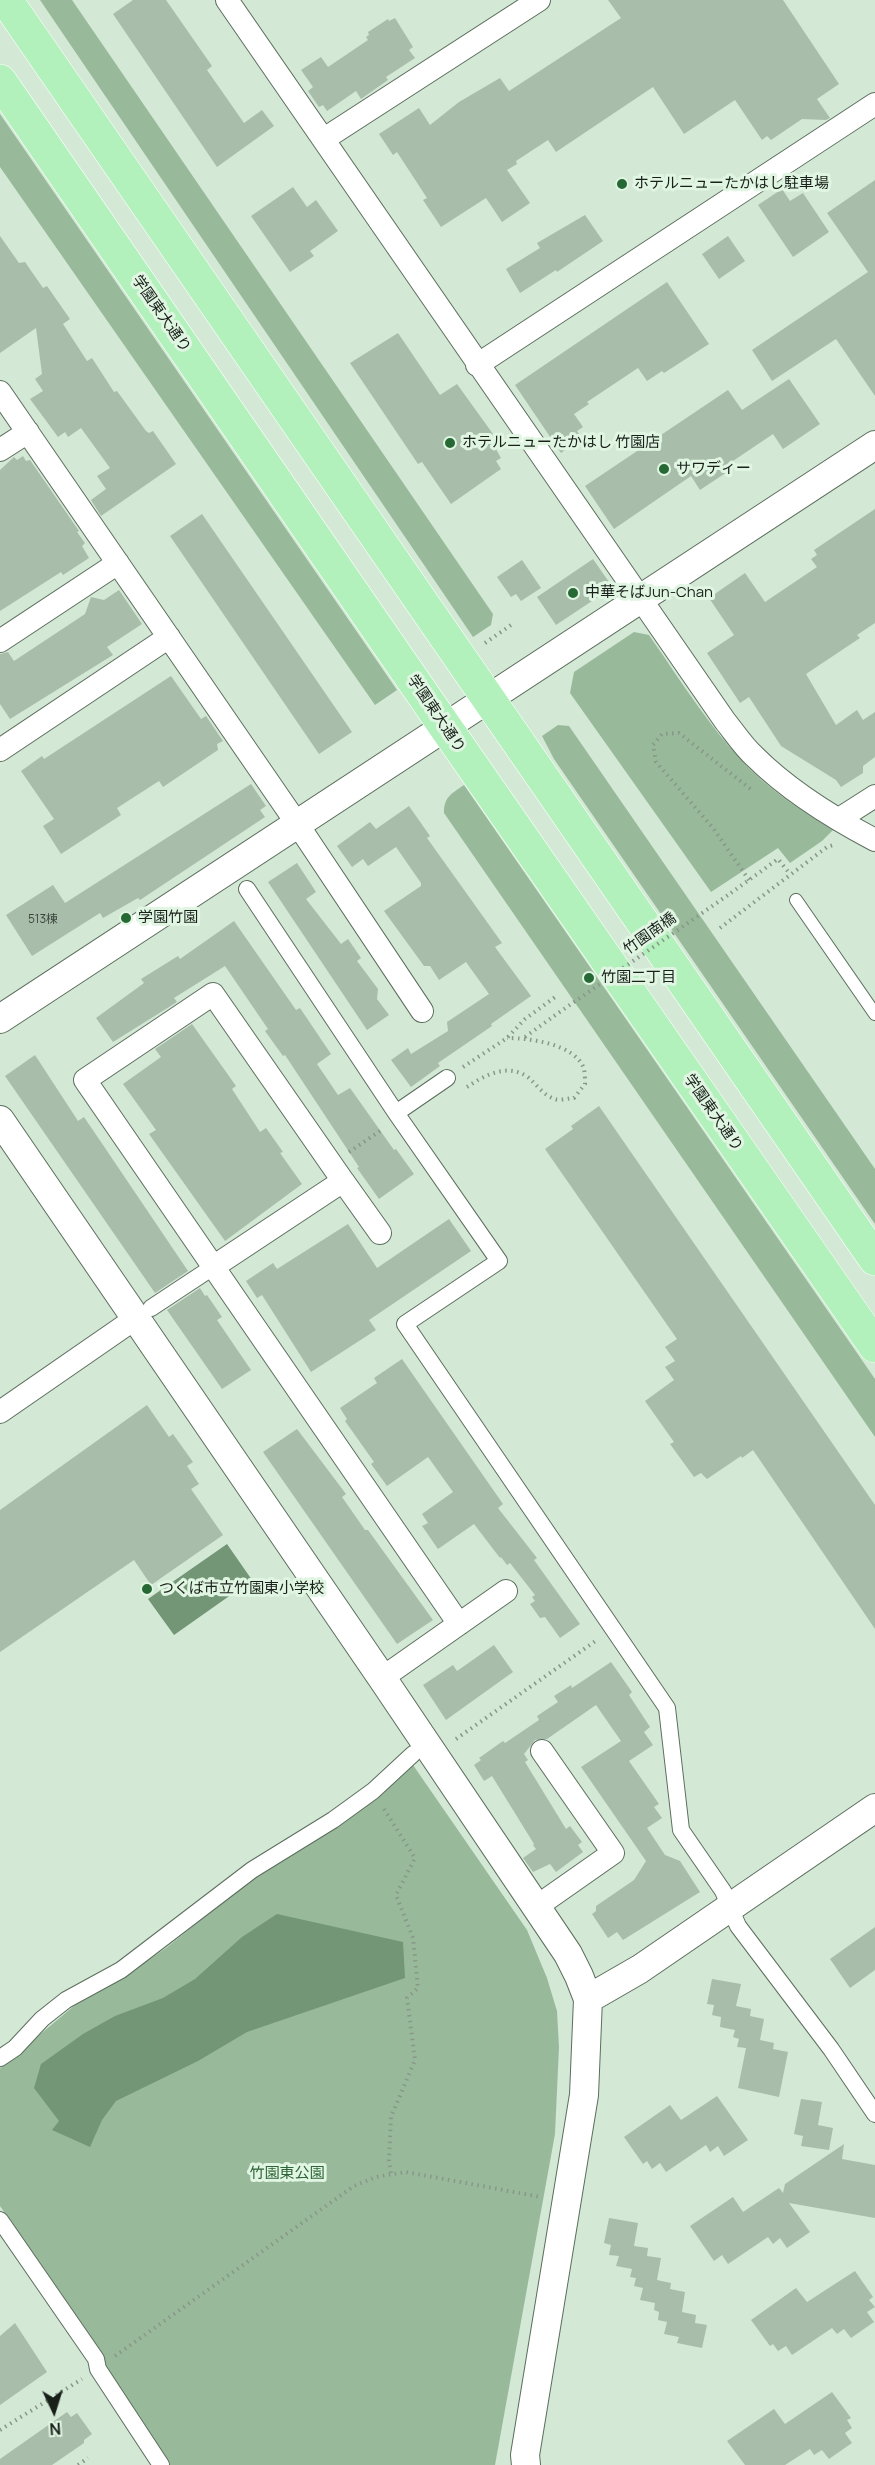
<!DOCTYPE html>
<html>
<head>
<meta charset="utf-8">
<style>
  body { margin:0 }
  #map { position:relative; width:875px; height:2465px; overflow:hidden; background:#d3e8d5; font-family:Manrope,sans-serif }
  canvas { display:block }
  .north { position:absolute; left:24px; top:2381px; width:60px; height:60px; -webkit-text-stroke:4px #e0f5e2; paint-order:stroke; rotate:176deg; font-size:16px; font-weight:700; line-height:24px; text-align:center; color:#182019 }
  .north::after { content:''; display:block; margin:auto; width:21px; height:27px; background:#182019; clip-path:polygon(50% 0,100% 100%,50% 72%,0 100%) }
</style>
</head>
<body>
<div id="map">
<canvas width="875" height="2465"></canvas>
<div class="north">N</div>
</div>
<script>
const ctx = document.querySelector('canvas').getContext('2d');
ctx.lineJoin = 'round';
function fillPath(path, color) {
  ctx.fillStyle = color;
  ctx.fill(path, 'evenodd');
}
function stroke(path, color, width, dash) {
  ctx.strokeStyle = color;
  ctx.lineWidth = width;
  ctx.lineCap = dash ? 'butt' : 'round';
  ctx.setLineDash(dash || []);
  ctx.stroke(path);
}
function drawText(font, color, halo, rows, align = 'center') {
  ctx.font = font + ' Manrope,"Noto Sans JP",sans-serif';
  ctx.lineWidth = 6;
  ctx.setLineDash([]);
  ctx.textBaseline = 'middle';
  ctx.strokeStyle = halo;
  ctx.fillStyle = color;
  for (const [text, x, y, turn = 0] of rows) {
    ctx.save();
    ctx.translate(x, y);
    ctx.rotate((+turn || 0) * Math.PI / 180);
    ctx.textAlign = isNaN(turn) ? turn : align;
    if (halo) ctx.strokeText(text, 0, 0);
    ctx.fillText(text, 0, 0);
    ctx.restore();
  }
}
fillPath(new Path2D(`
  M40,0H72L493,614L491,625L473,637Z
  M0,114L397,690L375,705L0,167Z
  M634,632L649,635C681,681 711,730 751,770C775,794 804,812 833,830L822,841L790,863L778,848L711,892L570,693L574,672Z
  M558,725L569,726L875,1169V1224L554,759L542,736Z
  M464,785L875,1379V1437L444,813C444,797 451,794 464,785Z
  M413,1765L527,1930L547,1978L557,2011L559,2047L555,2134L495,2465H166L102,2368L103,2356L0,2206V2068L75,2005L118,1981L166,1948L253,1878L356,1814Z`), '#98ba9b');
fillPath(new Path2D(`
  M227,1544L252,1580L174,1635L148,1599Z
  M277,1914L403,1942L405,1978L247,2032L198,2061L116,2101L102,2120L90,2147L52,2130L59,2121L34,2088L41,2064L83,2034L115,2016L163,1998L195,1979L242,1937Z`), '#729676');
fillPath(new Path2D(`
  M133,0H166L212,66L207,70L244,123L262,110L274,126L217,167L113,14Z
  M608,0H783L839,84L817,99L830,118L826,120L802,119L771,140L767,136L762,140L735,100L684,134L653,87L556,152L548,140L516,161L517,164L507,170L530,203L502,222L486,198L441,227L423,200L427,198L397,152L393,155L379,134L419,108L430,125L459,102L500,78L509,91L621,18Z
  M395,18L413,47L409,50L415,58L386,77L388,80L361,99L356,91L327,111L323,105L319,107L308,91L313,87L301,70L321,57L328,67L368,40L366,37L369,35L368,32L388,19L389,21Z
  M875,180V396L836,339L772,381L752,350L868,272L827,213Z
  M293,187L307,207L316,200L338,231L310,251L314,256L290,272L251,216Z
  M782,189L790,201L803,193L829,232L793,257L758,205Z
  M585,215L603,241L557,272L556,270L520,293L506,269L540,248L537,243Z
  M0,236L19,263L25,262L43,288L47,286L70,319L63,324L87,361L92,358L114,392L117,391L146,431L149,433L153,431L176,464L101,516L91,500L106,489L97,476L110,468L81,428L68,437L65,432L58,437L30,399L43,391L35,379L42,374L36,328L0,353Z
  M728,236L745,261L719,279L702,254Z
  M667,282L709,344L664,373L662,371L647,381L638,368L587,402L589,404L574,414L583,427L577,431L582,438L561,453L515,385Z
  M398,333L440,395L457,384L493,434L489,437L501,458L496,461L501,469L451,504L422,462L418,464L350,363Z
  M789,379L820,424L783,449L773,434L727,465L730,470L700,490L691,476L614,529L585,486L728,390L742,410Z
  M23,456L26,461L30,460L79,531L77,532L85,543L82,546L89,558L63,575L61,572L0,611V470L14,457L17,460Z
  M875,509V623L857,635L860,638L806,674L836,725L857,710L863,720L875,712V757L863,766V773L841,787L836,780L781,746L749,697L740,703L707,653L734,635L709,598L745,573L765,602L817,567L811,559L817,555L814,550Z
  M202,514L352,732L319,754L170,536Z
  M593,559L609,582L607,591L556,625L537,597Z
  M522,560L541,588L521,601L516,594L511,597L497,577Z
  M119,590L142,624L107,647L113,655L10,719L0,704V654L8,652L14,661L85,614L91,597L104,600Z
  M171,676L201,719L206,716L223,741L217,744L218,750L163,787L159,781L117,808L121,815L61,854L43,826L54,819L21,771L42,756L44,759Z
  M251,784L266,806L260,810L265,817L140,900L138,898L103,918L100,913L32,956L6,915L53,885L65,903Z
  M409,806L430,836L427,838L502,943L495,947L531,996L491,1024L492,1026L438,1063L440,1066L411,1087L391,1060L408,1048L411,1054L448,1031L447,1022L489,994L466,962L439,980L430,966H424L384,911L421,886V883L396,847L368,866L363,859L352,867L337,846L370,822L376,829Z
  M297,863L316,892L306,899L341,944L348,939L361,958L357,961L378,989L377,999L389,1015L367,1030L268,882Z
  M234,921L296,1010L300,1008L331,1054L317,1064L338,1095L350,1088L394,1150L396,1149L414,1174L379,1199L357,1168L359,1167L285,1055L283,1056L265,1031L268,1029L225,966L174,998L177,1002L113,1042L96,1018L144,983L141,979L178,956L180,959Z
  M192,1024L236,1086L232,1089L260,1132L266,1128L283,1152L280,1153L302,1184L225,1241L149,1134L156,1130L123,1084L161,1057L155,1049Z
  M35,1055L78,1121L84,1117L101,1142L188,1271L155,1293L5,1076Z
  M599,1106L875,1505V1629L753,1450L742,1458L741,1456L707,1479L701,1473L694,1477L670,1444L674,1442L645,1401L674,1380L665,1367L675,1361L665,1347L677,1339L545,1149L573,1129L571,1126Z
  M449,1219L471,1251L369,1320L376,1330L311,1372L262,1295L257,1298L246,1281L273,1263L277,1269L348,1224L377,1268Z
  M200,1288L205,1296L207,1295L222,1317L217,1320L251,1370L222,1389L167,1310Z
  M402,1359L503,1504L498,1508L537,1558L534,1560L580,1624L560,1638L545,1617L540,1618L530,1604L535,1601L532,1597L535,1595L510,1563L507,1565L501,1557L500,1558L474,1524L438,1549L422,1526L428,1523L422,1514L453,1492L428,1457L387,1486L371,1464L374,1462L345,1421L347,1419L340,1408L377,1383L374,1378Z
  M147,1405L169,1437L173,1434L193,1462L187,1466L199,1484L191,1489L223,1535L151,1585L134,1560L0,1652V1510Z
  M297,1429L346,1494L342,1497L365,1530H368L433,1620L397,1644L263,1452Z
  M494,1645L513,1672L446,1720L423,1685L453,1665L457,1671Z
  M611,1662L632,1692L629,1695L650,1727L644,1732L653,1745L629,1761L659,1804L654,1807L662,1818L647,1828L665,1855L680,1861L700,1892L623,1940L617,1932L608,1938L592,1914L596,1911V1906L634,1880L646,1861L581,1767L621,1741L596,1705L547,1739L535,1740L524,1754L528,1760L525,1762L566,1829L570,1826L582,1842L578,1845L583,1852L556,1872L550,1864L533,1872L523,1858L536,1849L533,1845L534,1844L492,1776L484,1781L474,1765L481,1760L479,1758L503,1741L505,1743L539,1720L537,1716L558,1702L554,1696L571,1685L572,1688Z
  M875,1927V1970L850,1988L830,1959Z
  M712,1979L741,1984L736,2006L751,2009L750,2016L764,2019L760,2040L774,2043L773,2049L788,2052L779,2097L738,2088L746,2048L737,2047L739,2039L733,2037L735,2030L720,2027L721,2017L712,2015L714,2005L707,2004Z
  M717,2096L748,2140L724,2156L718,2146L710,2152L706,2145L666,2172L660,2163L652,2169L647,2161L643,2164L624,2137L670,2105L681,2120Z
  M801,2099L822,2102L818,2125L833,2128L829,2150L801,2146L803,2136L794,2134Z
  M844,2144L842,2159L875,2165V2218L789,2203L810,2232L787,2248L780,2238L773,2244L768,2237L728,2264L722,2255L714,2261L690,2226L733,2197L743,2212L779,2188L783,2193L785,2184Z
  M609,2218L638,2223L634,2246L648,2248L647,2256L661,2258L657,2280L671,2283L670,2289L685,2292L682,2312L696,2315L695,2323L707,2325L702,2348L677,2343L679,2337L664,2334L667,2322L658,2320L659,2312L654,2310L655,2303L640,2300L643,2288L634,2286L636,2278L630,2277L632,2269L616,2266L619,2256L609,2255L611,2245L604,2243Z
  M855,2271L873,2297L869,2300L875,2307L867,2312L874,2322L851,2338L844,2329L837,2334L832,2328L792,2355L786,2346L778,2351L773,2344L770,2346L751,2320L796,2288L807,2302Z
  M15,2323L47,2372L0,2405V2336Z
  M832,2392L851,2418L847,2420L852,2428L845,2433L852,2443L829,2459L822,2450L814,2455L810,2449L785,2465H745L727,2441L774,2409L785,2424Z
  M67,2412L71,2417L77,2413L92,2434L84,2440V2443L52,2465H0V2459Z`), '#a9bdab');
const service = new Path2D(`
  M796,900L875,1014`);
const pedestrian = new Path2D(`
  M247,889L396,1113L499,1261L405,1324L667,1708L681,1830L723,1891L738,1926L831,2049L875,2114
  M396,1113L447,1078
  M151,1308L213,1267
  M0,2058L15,2048L42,2019L66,2000L121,1970L252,1870L333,1820L373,1791L413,1754
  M0,2220L96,2359L98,2369L161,2465`);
const minor = new Path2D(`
  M227,0L725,721C734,732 743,746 754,756C788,790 833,818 875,840
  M324,139L539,0
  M477,365L875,104
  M0,392L298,825L422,1011
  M0,450L28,432
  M0,641L118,563
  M0,750L169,637
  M839,819L875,796
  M343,1181L380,1233
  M213,1267L343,1181L213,994L85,1080L459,1624
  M0,1412L136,1318
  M382,1678L506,1591
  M536,1907L613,1853L542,1751`);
const tertiary = new Path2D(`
  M0,1019L875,445
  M0,1120L382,1678L568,1954L579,1976L588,1999L584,2095L525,2455L526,2465
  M588,1999L640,1969L875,1808`);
const primary = new Path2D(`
  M6,0L875,1259
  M0,81L446,728L875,1346`);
stroke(service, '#5c6e5d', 14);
stroke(pedestrian, '#5c6e5d', 18);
stroke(minor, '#5c6e5d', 24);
stroke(tertiary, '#5c6e5d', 30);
stroke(primary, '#fff', 34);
stroke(new Path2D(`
  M485,643L514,623
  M749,880L713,828L656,762L653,745L662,734L679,733L753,791
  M731,893L778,859L790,874
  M720,928L827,847L833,845
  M525,1037L554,1016
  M463,1067L507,1038L525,1019L558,995
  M467,1087C485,1075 508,1062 529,1078C537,1085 544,1096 555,1099C560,1101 569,1098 574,1098L585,1084C585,1080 585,1073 584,1069C576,1044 529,1038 507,1038
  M349,1152L383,1129
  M456,1739L597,1640
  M384,1809L415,1858L396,1895L413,1938L418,1988L407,1998L415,2060L391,2117L389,2160L391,2174
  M115,2356L354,2186L376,2177L406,2172L541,2197
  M0,2430L82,2379
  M78,2465L88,2458`), '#889789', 4, [1.5, 4.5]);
stroke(service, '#fff', 12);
stroke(pedestrian, '#fff', 16);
stroke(minor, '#fff', 22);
stroke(tertiary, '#fff', 28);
stroke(primary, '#b2f1bc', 33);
stroke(new Path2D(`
  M554,1016L731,893`), '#889789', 4, [1.5, 4.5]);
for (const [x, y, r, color] of [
  [622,184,6,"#266934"],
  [450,443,6,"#266934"],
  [664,469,6,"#266934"],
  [573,593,6,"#266934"],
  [126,918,6,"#266934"],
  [589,978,6,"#266934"],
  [147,1589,6,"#266934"]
]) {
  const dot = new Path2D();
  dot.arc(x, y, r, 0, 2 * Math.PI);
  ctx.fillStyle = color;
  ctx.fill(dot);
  stroke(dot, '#e0f5e2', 2);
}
drawText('12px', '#3c473e', null, [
  ["513棟",43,920]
]);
drawText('15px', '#182019', '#e0f5e2', [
  ["ホテルニューたかはし駐車場",634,184],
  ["ホテルニューたかはし 竹園店",462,443],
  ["サワディー",676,469],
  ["中華そばJun-Chan",585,593],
  ["学園竹園",138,918],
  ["竹園二丁目",601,978],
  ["つくば市立竹園東小学校",159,1589]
], 'left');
drawText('15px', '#182019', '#e0f5e2', [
  ["学園東大通り",161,314,55],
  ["学園東大通り",436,714,56],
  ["竹園南橋",650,934,-35],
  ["学園東大通り",713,1113,55]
]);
drawText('15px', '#2e6438', '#e0f5e2', [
  ["竹園東公園",287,2174]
]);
</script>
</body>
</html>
